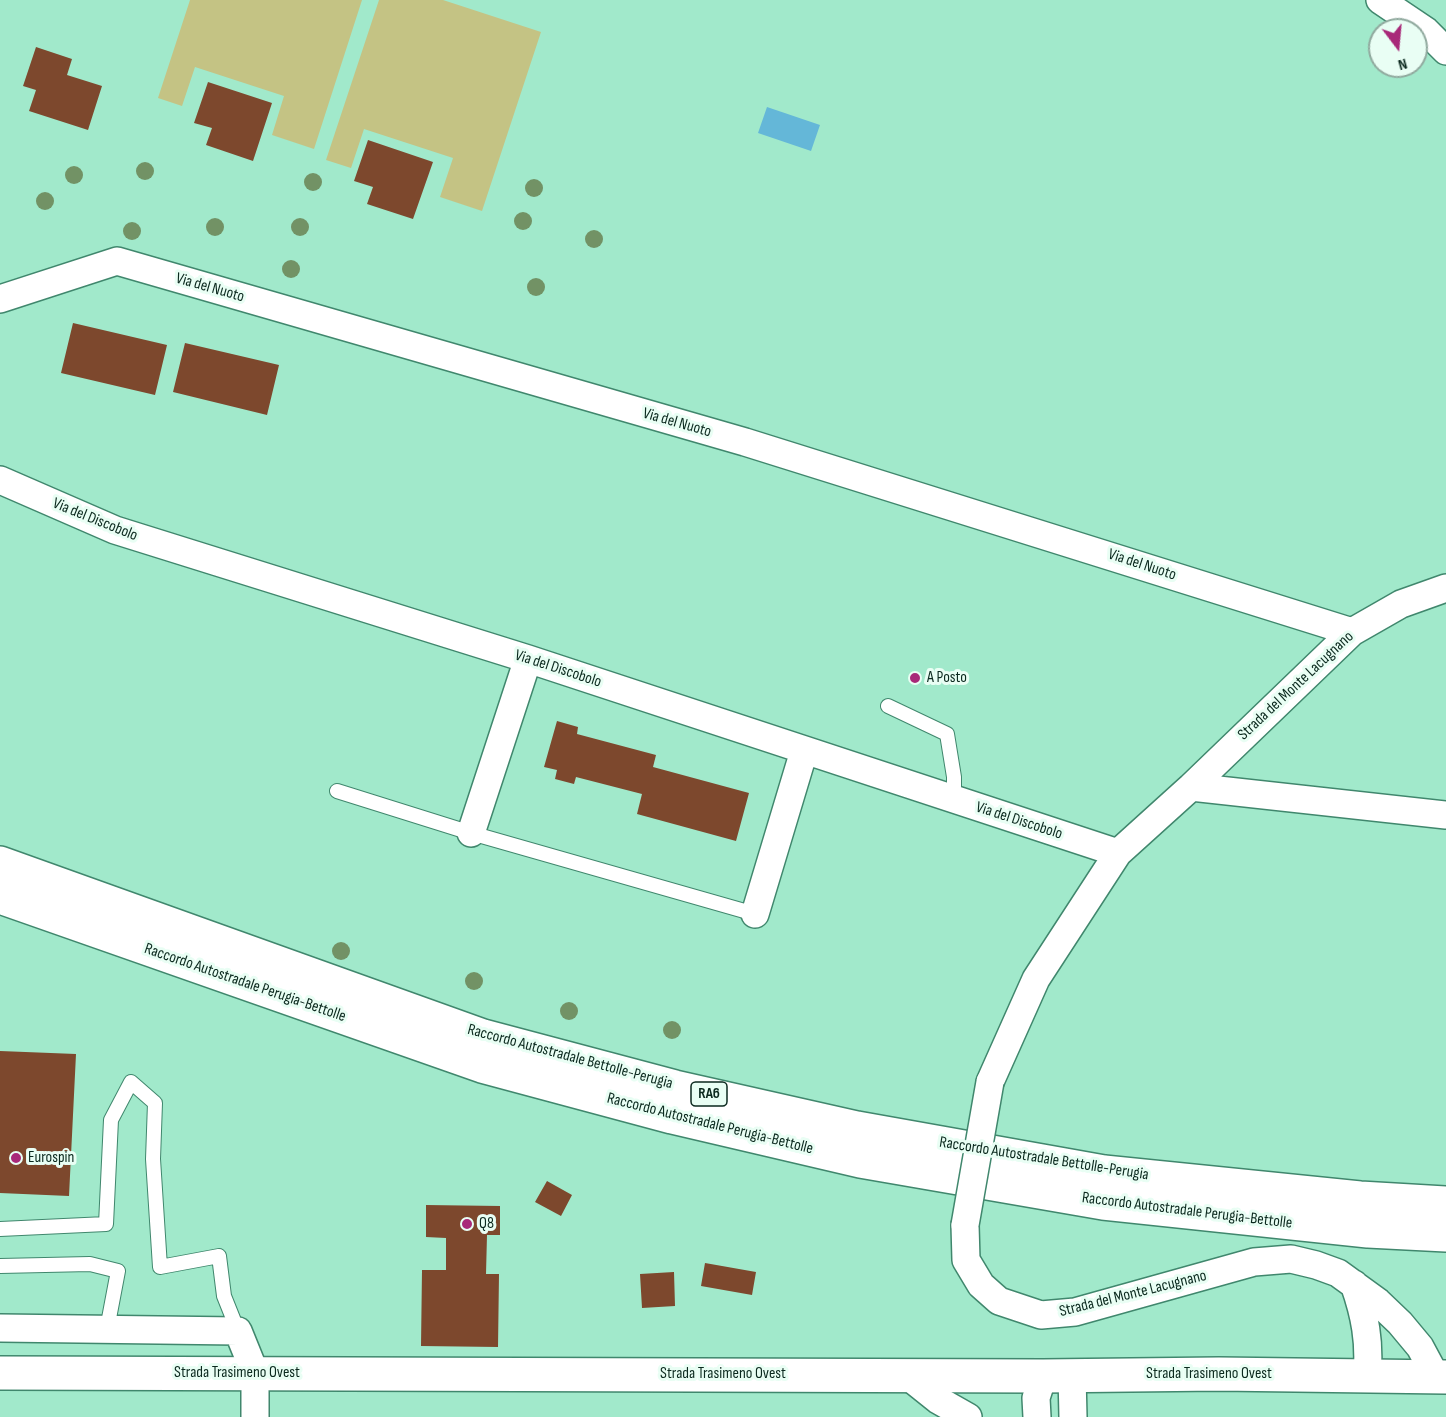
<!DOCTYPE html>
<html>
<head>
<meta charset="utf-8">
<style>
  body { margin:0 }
  #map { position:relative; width:1446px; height:1417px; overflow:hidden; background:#a1e9cb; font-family:"Sofia Sans Condensed",sans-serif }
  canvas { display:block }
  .north { position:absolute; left:1368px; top:18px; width:60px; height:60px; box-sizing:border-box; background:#e9fef4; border:2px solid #90a99e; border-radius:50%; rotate:164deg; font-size:16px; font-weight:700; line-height:24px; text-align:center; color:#0b291e }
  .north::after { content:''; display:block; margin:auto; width:21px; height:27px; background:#a82979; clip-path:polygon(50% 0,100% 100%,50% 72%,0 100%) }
</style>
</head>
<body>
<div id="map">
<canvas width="1446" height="1417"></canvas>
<div class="north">N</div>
</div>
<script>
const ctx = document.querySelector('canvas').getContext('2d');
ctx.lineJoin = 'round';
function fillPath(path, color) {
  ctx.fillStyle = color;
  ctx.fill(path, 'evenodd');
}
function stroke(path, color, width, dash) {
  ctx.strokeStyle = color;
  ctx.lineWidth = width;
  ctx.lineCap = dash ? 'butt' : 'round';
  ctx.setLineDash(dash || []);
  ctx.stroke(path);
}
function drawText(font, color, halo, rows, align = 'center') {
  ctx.font = font + ' "Sofia Sans Condensed",sans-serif';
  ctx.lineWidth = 6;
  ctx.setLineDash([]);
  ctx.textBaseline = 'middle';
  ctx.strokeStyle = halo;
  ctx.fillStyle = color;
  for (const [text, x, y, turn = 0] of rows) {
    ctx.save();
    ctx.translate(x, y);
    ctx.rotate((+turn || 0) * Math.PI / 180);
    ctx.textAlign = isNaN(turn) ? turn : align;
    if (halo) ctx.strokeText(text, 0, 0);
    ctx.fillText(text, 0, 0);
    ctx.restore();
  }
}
fillPath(new Path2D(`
  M190,0H362L314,149L272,135L284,96L195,67L182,106L158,98Z
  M379,0H443L541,32L482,211L440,197L453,158L364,129L351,168L326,160Z`), '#c4c384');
fillPath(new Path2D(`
  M767,107L820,125L811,151L758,133Z`), '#64b7d8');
fillPath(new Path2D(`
  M36,47L72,59L67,75L102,86L88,130L29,111L36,90L23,86Z
  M208,82L272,103L253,161L206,145L212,128L194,123Z
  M368,140L433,162L413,219L367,204L373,187L354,181Z
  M73,323L167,345L155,395L61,373Z
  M185,343L279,365L267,415L173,392Z
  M557,721L578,727L577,734L656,755L653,767L749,793L736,841L637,814L642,794L576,777L574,784L555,779L557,770L544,767Z
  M0,1051L76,1054L69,1196L0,1193Z
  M547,1181L572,1195L561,1216L535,1202Z
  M426,1205L500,1206V1235H487L486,1274H499L498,1347L421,1346L422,1270H446V1238L426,1237Z
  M705,1263L756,1272L752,1295L701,1286Z
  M674,1272L675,1306L642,1308L640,1274Z`), '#7d482d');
const lane = new Path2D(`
  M888,706L947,734L954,777V799
  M337,791L471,833L755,914
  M0,1229L106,1224L111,1120L131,1082L155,1103L153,1159L160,1267L219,1256L224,1296L238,1331
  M0,1266L90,1264L118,1271L107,1329`);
const street = new Path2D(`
  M1380,0L1426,31L1446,51
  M0,299L117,261L745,442L1352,632
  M0,480L115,530L528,659L1118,853
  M1191,787L1446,815
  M471,833L528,659
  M755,914L804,751
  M990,1082L1036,979L1118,853L1191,787L1352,632L1401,604L1446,588
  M965,1225L966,1260L981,1285L999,1301L1041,1315L1075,1312L1254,1262L1291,1259L1316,1265L1338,1273L1378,1302L1400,1323L1420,1347L1436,1377
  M1354,1284C1365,1315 1370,1342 1367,1375
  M0,1328L238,1331L255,1373V1417
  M1072,1375L1073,1417
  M908,1376L938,1400L968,1417
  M1037,1417L1036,1398L1043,1376`);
const secondary = new Path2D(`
  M0,1373L1043,1376L1219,1374L1446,1377`);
const highway = new Path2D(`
  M0,863L483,1036L675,1087L857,1128L1104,1172L1360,1198L1446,1203
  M0,897L482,1066L672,1117L860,1161L1103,1203L1368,1231L1446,1235`);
stroke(lane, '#40876d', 16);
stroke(street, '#40876d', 30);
stroke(secondary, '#40876d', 36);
stroke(highway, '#40876d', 36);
stroke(lane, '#fff', 14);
stroke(street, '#fff', 27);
stroke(secondary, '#fff', 33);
stroke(highway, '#fff', 33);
const streetBridge = new Path2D(`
  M965,1225L990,1082`);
stroke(streetBridge, '#40876d', 30, []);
stroke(streetBridge, '#fff', 27);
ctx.fillStyle = '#729265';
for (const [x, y] of [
  [145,171],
  [74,175],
  [313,182],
  [534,188],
  [45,201],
  [523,221],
  [215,227],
  [300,227],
  [132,231],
  [594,239],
  [291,269],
  [536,287],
  [341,951],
  [474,981],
  [569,1011],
  [672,1030]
]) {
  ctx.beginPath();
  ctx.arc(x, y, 9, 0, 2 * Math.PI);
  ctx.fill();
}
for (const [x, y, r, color] of [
  [915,678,6,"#a82979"],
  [16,1158,6,"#a82979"],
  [467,1224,6,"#a82979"]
]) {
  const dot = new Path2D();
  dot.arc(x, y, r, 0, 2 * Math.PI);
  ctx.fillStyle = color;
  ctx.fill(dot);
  stroke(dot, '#e9fef4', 2);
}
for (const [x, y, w] of [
  [709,1094,36]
]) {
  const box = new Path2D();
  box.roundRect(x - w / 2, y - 12, w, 24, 4.5);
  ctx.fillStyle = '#e9fef4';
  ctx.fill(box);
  stroke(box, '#0b291e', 1.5);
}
drawText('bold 15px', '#0b291e', null, [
  ["RA6",709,1094]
]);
drawText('16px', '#0b291e', '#e9fef4', [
  ["Via del Nuoto",210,288,16],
  ["Via del Nuoto",677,423,16],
  ["Via del Discobolo",95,520,22],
  ["Via del Nuoto",1142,565,18],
  ["Via del Discobolo",558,669,18],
  ["Strada del Monte Lacugnano",1296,686,-43],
  ["Via del Discobolo",1019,821,18],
  ["Raccordo Autostradale Perugia-Bettolle",245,983,19],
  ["Raccordo Autostradale Bettolle-Perugia",570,1057,15],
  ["Raccordo Autostradale Perugia-Bettolle",710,1124,14],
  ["Raccordo Autostradale Bettolle-Perugia",1044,1159,9],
  ["Raccordo Autostradale Perugia-Bettolle",1187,1211,7],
  ["Strada del Monte Lacugnano",1133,1294,-14],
  ["Strada Trasimeno Ovest",237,1373],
  ["Strada Trasimeno Ovest",723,1374],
  ["Strada Trasimeno Ovest",1209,1374]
]);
drawText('16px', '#0b291e', '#e9fef4', [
  ["A Posto",927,678],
  ["Eurospin",28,1158],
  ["Q8",479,1224]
], 'left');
</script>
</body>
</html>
